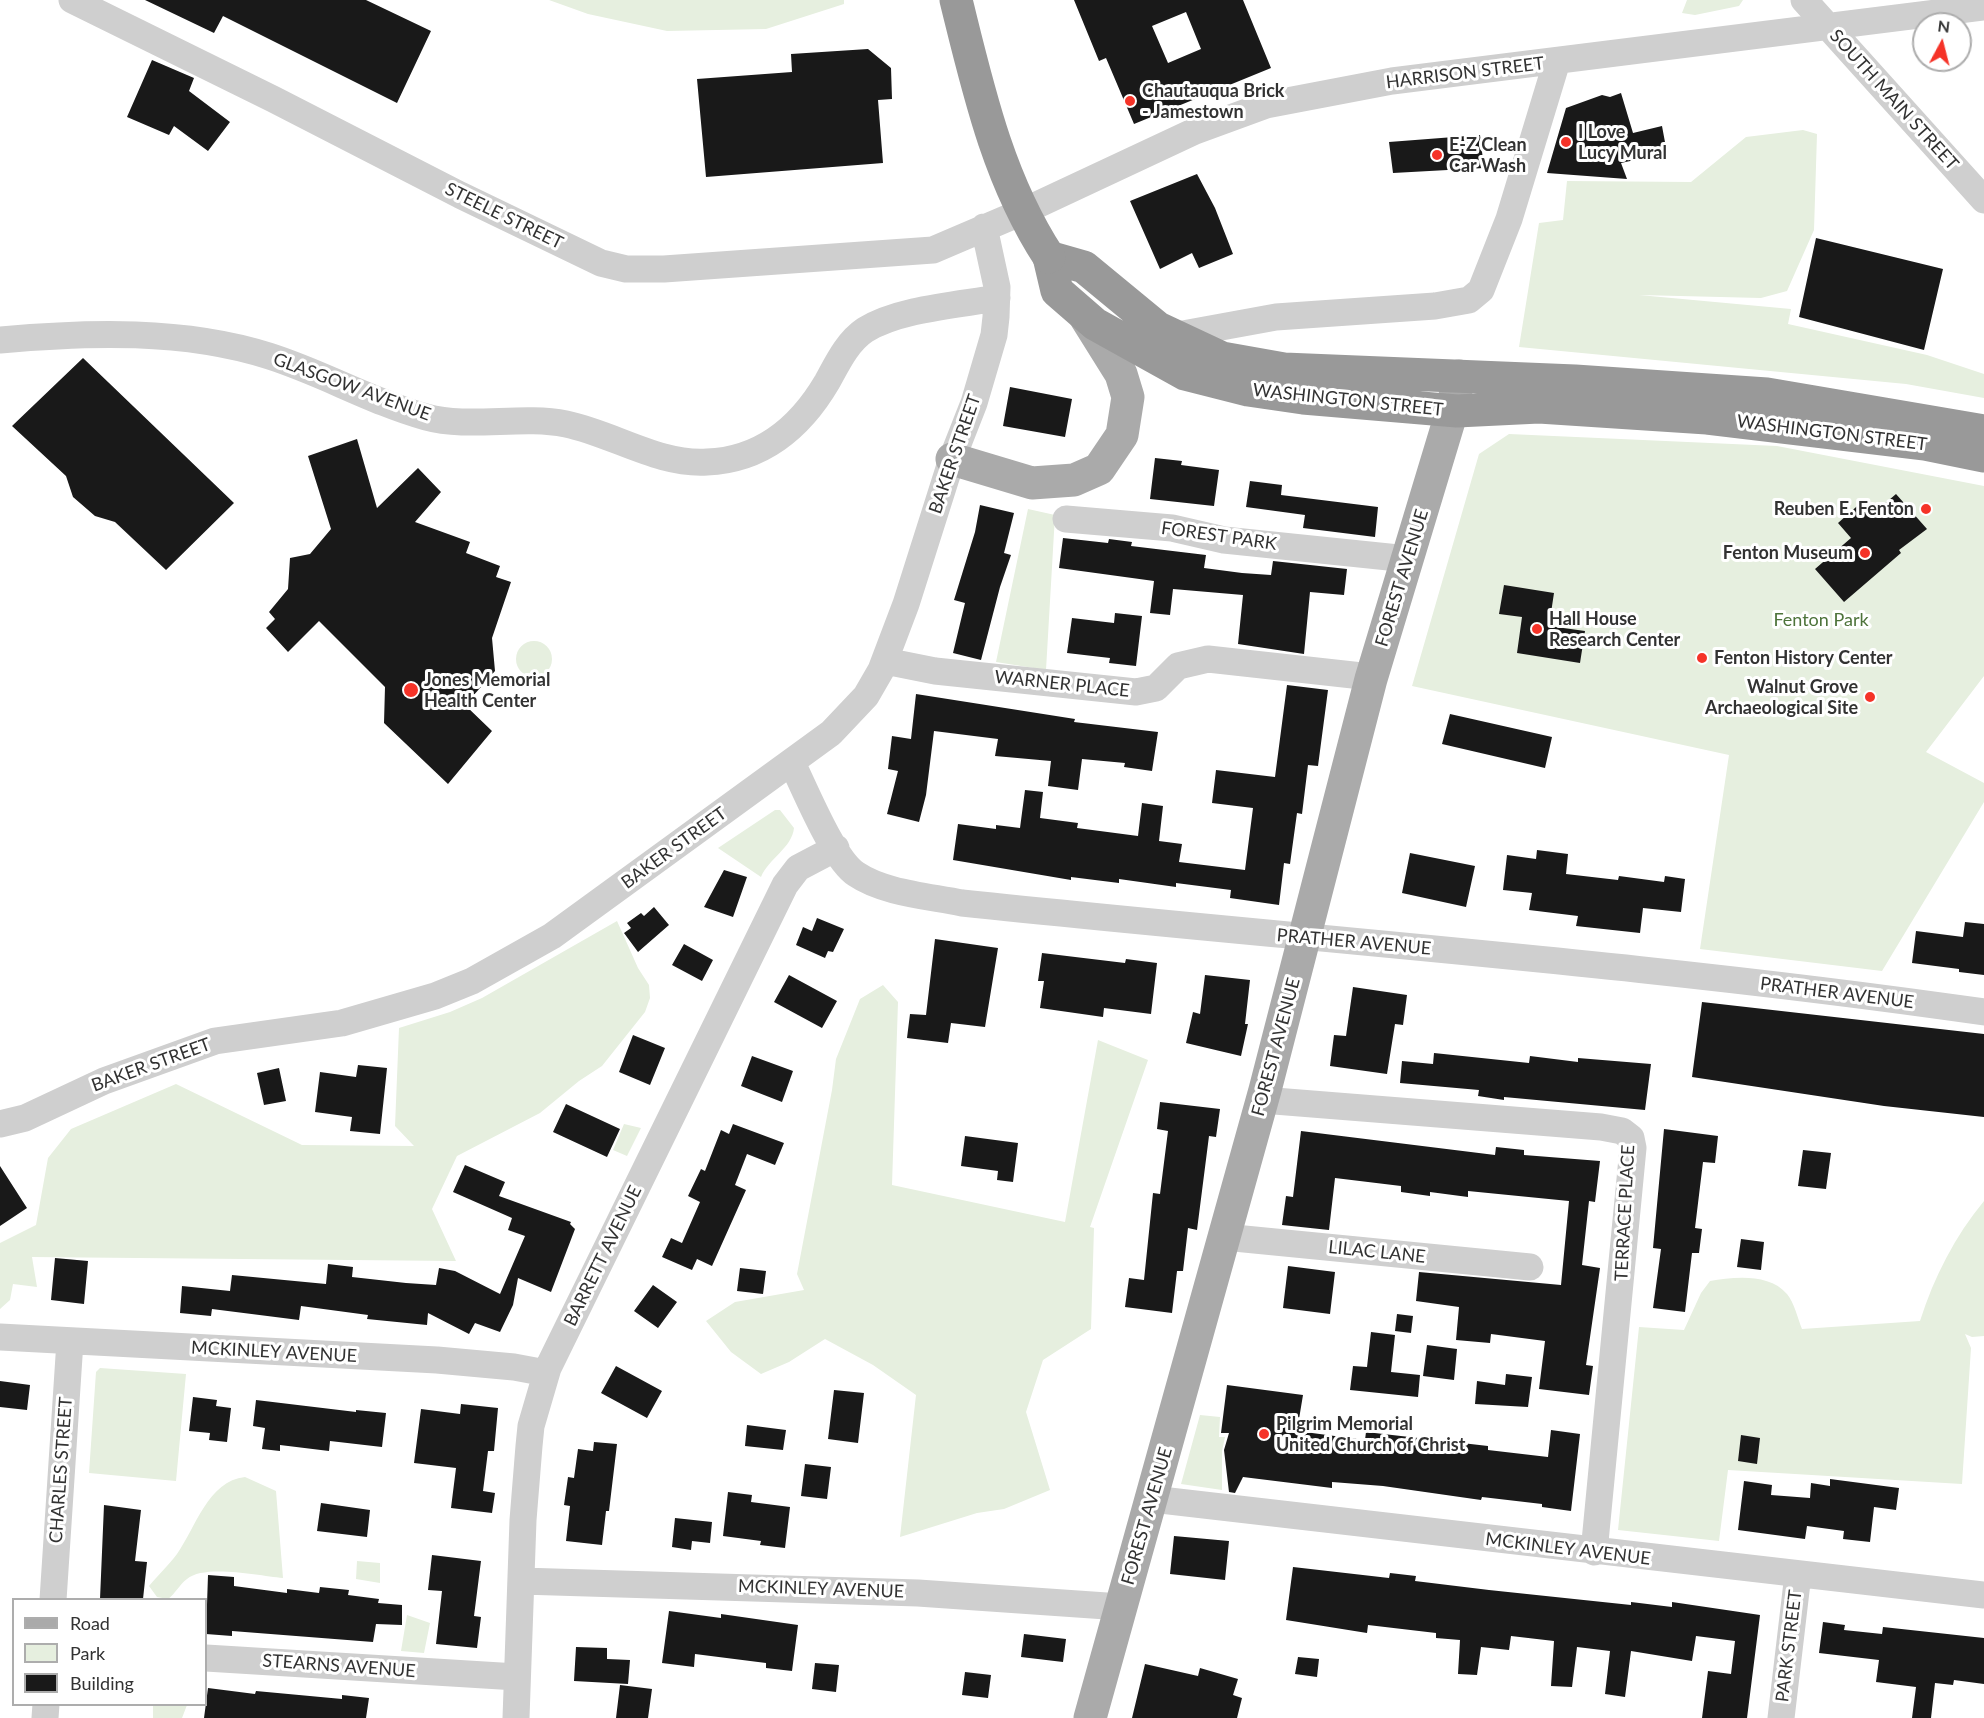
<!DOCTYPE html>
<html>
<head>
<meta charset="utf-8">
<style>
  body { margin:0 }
  #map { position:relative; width:1984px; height:1718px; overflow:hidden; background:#fff; font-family:Lato,sans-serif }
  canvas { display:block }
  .legend { position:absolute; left:12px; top:1598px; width:195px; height:108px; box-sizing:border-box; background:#fff; border:2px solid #adadad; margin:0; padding:8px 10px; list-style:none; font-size:18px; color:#323232 }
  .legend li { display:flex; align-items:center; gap:12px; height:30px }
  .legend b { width:30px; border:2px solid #adadad }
  .north { position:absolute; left:1912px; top:12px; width:60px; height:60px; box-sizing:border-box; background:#fff; border:2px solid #adadad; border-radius:50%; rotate:7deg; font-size:16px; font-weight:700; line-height:24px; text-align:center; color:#323232 }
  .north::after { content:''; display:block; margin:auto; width:21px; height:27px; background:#f53328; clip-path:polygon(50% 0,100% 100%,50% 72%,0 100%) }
</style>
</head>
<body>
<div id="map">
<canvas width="1984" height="1718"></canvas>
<ul class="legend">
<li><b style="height:8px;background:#aaa"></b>Road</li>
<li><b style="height:16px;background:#e6efdf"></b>Park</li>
<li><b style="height:16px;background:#191919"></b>Building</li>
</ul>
<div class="north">N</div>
</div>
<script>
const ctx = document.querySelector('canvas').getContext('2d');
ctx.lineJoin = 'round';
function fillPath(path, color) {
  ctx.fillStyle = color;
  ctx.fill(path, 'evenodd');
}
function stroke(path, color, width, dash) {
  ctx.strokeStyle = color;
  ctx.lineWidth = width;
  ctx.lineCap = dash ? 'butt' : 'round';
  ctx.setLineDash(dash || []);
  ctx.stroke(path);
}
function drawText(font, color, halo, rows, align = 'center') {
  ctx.font = font + ' Lato,sans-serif';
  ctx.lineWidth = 6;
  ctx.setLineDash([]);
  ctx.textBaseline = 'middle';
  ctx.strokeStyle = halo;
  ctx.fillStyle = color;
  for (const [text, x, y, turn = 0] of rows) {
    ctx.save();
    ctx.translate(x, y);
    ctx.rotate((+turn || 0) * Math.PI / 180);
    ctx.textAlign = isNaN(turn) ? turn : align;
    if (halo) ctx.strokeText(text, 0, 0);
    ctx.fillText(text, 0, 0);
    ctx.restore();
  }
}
fillPath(new Path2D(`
  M549,0H844V4L766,29L667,31L588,14Z
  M1687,0H1743L1739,6L1695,15L1682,13Z
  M1803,130L1817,134L1814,230L1787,291L1761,298L1639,295L1791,309L1788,324L1927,355L1984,374V398L1906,384L1519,347L1539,223L1563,220L1567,181L1691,182L1746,137Z
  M1509,434L1777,446L1984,486V676L1926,752L1984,783V802L1882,971L1700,949L1729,755L1412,686L1479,454Z
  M1028,509L1055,515L1046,670L996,662Z
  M516 659a18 18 0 1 1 36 0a18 18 0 1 1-36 0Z
  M775,810H780L794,828C792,848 769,858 761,877L718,848Z
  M617,921L638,968L649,985L650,998L645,1012L602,1066L579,1081L540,1113L457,1156L432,1209L456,1261L32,1257L37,1287L13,1284L10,1300L0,1309V1243L36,1225L48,1158L71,1129L176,1084L302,1145L414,1146L395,1126L399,1028L450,1012L482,998Z
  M883,985L898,1002L892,1185L1065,1222L1098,1040L1148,1060L1090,1227L1094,1228L1091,1329L1043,1360L1026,1412L1050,1490L1004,1509L977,1513L900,1537L916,1395L873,1365L825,1339L789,1362L761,1374L731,1352L706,1321L735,1302L804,1290L797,1274L832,1090L836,1059L860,999Z
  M624,1124L641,1128L627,1156L613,1150Z
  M1984,1201V1336L1972,1337L1965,1334L1971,1348L1962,1484L1728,1470L1719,1541L1618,1530L1639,1327L1684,1330L1701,1293L1710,1281C1734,1277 1769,1273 1787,1294C1794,1302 1798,1319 1802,1329L1920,1321C1934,1277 1955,1236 1984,1201Z
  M100,1368L186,1374L176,1481L89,1473L96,1372Z
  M1200,1415L1220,1417L1219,1437H1225L1222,1451V1490L1181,1484Z
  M245,1477L276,1491L283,1578C259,1576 205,1564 187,1579C179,1585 176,1593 168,1599L157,1597L149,1586C158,1575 169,1565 177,1554C196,1527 208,1481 245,1477Z
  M357,1561L380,1563V1583L356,1579Z
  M407,1615L430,1623L424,1653L401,1651Z
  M153,1705V1704L187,1705L182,1718H153Z`), '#e6efdf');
fillPath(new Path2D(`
  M145,0H366L431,31L397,103L223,16L214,33Z
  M1074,0H1243L1271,68L1134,124L1106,58L1099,61ZM1186,12L1201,49L1168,63L1152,26Z
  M868,49L891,68L892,99L878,100L883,163L706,177L697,79L792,72L791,54Z
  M152,60L194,78L189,91L230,122L208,151L174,126L169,135L127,117Z
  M1621,93L1633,133L1662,126L1667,153L1621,163L1627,179L1547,173L1566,108L1602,95L1610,97Z
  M1480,135L1484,168L1393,173L1389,142Z
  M1197,174L1215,208L1233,254L1199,268L1192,253L1160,269L1130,201Z
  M1816,238L1943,269L1924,350L1799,317Z
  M83,358L234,503L166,570L115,522L95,516L73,497L66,476L12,426Z
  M1010,387L1072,399L1065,437L1003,426Z
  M357,439L377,508L418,468L441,492L415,522L470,542L466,553L500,566L496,577L511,582L492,638L495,671L465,705L492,731L448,784L384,723L385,687L319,621L288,652L266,628L275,619L269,612L288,589L290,558L310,554L331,529L308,456Z
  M1155,458L1182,461L1181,465L1219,470L1214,506L1150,499Z
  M1250,481L1282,485L1281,495L1378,507L1375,537L1303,528L1305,515L1246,507Z
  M1896,494L1927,529L1899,550L1901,553L1844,602L1815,569L1851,538L1838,523L1864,500L1875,512Z
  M980,505L1014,513L1004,553L1011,555L1000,587L981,660L953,653L965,603L954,600L975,532Z
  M1063,538L1108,543L1109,539L1132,542L1131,546L1206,555L1204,568L1242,573L1271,575L1273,561L1347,569L1344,595L1310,592L1304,654L1238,644L1243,595L1173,589L1170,615L1150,613L1154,581L1059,568Z
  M1504,585L1554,593L1549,626L1585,631L1580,663L1517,653L1522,617L1499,614Z
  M1115,613L1142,616L1136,666L1109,663L1110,658L1067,653L1072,618L1114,623Z
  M1287,685L1328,690L1318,766L1308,765L1302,814L1297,813L1290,864L1284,863L1279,905L1230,898L1231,890L1176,883V887L1119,879V883L1071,877V880L953,860L958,824L996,829V825L1020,828L1025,790L1043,792L1040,818L1078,823L1077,828L1138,836L1142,803L1163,806L1159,841L1182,844L1179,862L1245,870L1253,808L1212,803L1216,770L1275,777Z
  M916,694L1075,719L1074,722L1158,732L1152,771L1124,767L1125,763L1082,759L1078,790L1048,786L1051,761L995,756L998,739L934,731L926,795L919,822L887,814L898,771L888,769L892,736L911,739Z
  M1450,714L1552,737L1545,768L1442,744Z
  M1537,850L1568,854L1566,874L1618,880L1619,876L1664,882L1665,876L1685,879L1681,912L1643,908L1640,933L1576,926L1578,916L1529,910L1532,893L1503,890L1507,855L1536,859Z
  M1410,853L1475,866L1466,907L1402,893Z
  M724,870L747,877L733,917L704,907Z
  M654,907L669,925L638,952L624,933L631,928L627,923L641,913L644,916Z
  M817,918L844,929L833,952L828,951L825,958L796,945L803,927L812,931Z
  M1965,922L1984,924V975L1959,972V969L1912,963L1916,931L1963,937Z
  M935,939L998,948L985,1027L951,1023L948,1043L907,1038L910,1014L926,1015Z
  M684,944L713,960L702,981L672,965Z
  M1042,953L1125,963L1126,959L1157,963L1151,1014L1104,1008L1103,1017L1040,1008L1044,981H1038Z
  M789,975L837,1001L822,1028L774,1002Z
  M1205,975L1250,980L1245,1024H1248L1241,1056L1186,1043L1193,1012L1200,1014Z
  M1353,987L1407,995L1403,1025L1395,1024L1387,1074L1330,1066L1334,1035L1346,1036Z
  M1702,1002L1984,1034V1117L1884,1106L1692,1077Z
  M633,1035L665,1048L650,1085L619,1072Z
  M1434,1053L1529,1063L1530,1056L1578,1062V1058L1651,1064L1645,1110L1504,1097V1100L1478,1096L1479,1090L1400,1083L1402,1061L1433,1064Z
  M752,1056L793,1071L782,1102L741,1086Z
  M358,1065L387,1068L380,1134L350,1131L352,1117L315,1112L320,1072L356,1077Z
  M279,1068L286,1101L264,1105L257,1073Z
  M1160,1102L1220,1109L1216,1137L1209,1136L1197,1230L1188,1228L1183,1271H1177L1172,1313L1125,1307L1129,1278L1144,1280L1153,1193L1160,1194L1168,1131L1157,1129Z
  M566,1104L620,1129L607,1157L553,1132Z
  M733,1124L784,1143L775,1165L747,1154L735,1185L746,1190L712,1266L697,1259L692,1270L662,1257L671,1238L682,1243L700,1202L688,1196L701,1169L705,1171L721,1130L729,1134Z
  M1664,1129L1718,1136L1715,1163L1703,1162L1695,1228L1702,1229L1699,1253H1692L1685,1312L1653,1308L1661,1249L1653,1248Z
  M1301,1131L1495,1155L1496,1147L1524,1150V1155L1600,1161L1595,1202L1589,1201L1582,1265L1600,1268L1586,1365L1593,1366L1589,1395L1539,1389L1545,1341L1491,1334L1490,1343L1456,1340L1459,1307L1416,1301L1419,1272L1561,1285L1569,1201L1468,1191V1197L1430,1192V1196L1401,1192V1186L1335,1178L1329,1230L1282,1225L1286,1196L1293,1197Z
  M965,1136L1018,1143L1013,1182L997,1180L998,1171L961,1166Z
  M1803,1150L1831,1153L1826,1189L1798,1186Z
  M465,1165L505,1182L499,1196L571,1222L570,1224L575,1229L551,1292L518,1278L513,1305L500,1332L475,1323L469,1334L428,1313L427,1325L367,1319L368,1315L301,1306L299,1320L212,1309L211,1316L180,1313L182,1286L230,1291L232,1275L326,1284L328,1264L353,1267L352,1277L406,1283L436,1285L439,1268L455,1271L500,1294L525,1236L508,1230L512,1218L453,1192Z
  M0,1166L27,1208L0,1226Z
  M1741,1239L1764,1242L1761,1270L1737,1267Z
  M55,1258L88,1261L84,1304L51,1300Z
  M1288,1266L1335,1272L1330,1314L1283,1308Z
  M740,1268L766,1271L763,1294L737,1291Z
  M653,1285L677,1302L658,1328L634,1311Z
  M1397,1314L1413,1316L1411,1333L1395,1331Z
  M1371,1332L1395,1335L1391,1372L1420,1375L1418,1397L1350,1390L1353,1366L1367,1367Z
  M1427,1345L1457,1349L1454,1380L1423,1376Z
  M616,1366L662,1391L647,1418L601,1393Z
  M1506,1374L1532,1377L1528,1407L1475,1404L1477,1381L1505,1385Z
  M0,1381L30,1385L27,1410L0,1407Z
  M1227,1385L1303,1395L1297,1431L1365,1440L1366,1432L1488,1446V1450L1548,1457L1551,1430L1580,1434L1571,1511L1542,1507V1504L1482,1497L1481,1500L1383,1486L1332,1482V1488L1243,1477L1235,1493L1229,1492L1224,1450L1229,1433H1221Z
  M834,1390L864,1393L858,1443L828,1439Z
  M193,1397L217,1400L216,1406L231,1408L227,1442L209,1440L210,1433L189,1431Z
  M256,1400L356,1412V1410L386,1413L382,1447L330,1441L329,1451L280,1445V1451L262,1449L265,1428L253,1426Z
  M461,1404L498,1408L494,1451H488L483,1491L495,1493L492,1513L451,1508L456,1468L414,1463L421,1409L460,1414Z
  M747,1425L786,1430L783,1450L745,1446Z
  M1741,1435L1760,1438L1757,1464L1738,1461Z
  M594,1442L617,1444L609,1511H606L602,1545L566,1541L570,1506L564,1505L568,1477L574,1478L578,1449L593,1451Z
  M805,1464L831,1467L827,1499L801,1496Z
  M1830,1479L1899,1488L1896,1510L1874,1507L1870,1542L1843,1539L1844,1531L1807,1526L1805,1539L1738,1530L1744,1481L1772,1485L1771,1495L1810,1498L1811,1483L1830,1486Z
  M728,1492L752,1495L751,1502L790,1507L785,1548L760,1545L761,1541L723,1536Z
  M321,1503L370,1510L367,1537L317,1531Z
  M104,1505L141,1510L135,1561L147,1562L143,1599H100Z
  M675,1518L712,1522L710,1543L692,1541L691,1550L672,1547Z
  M1174,1536L1229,1541L1225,1580L1170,1574Z
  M432,1555L481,1561L474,1616L481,1617L477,1648L436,1644L442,1591L428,1590Z
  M1293,1567L1389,1578L1390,1573L1416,1576L1415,1581L1489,1590L1631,1605V1602L1672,1607V1602L1760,1615L1747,1718H1702L1708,1671L1731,1674L1735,1641L1696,1636L1692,1661L1631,1651L1625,1697L1605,1694L1610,1651L1577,1647L1572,1687L1551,1686L1554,1641L1511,1636L1509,1650L1481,1647L1477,1675L1458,1674L1460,1640L1436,1638V1633L1368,1625L1367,1633L1286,1620Z
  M208,1575L234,1577V1586L287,1593V1589L319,1593L320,1587L349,1590L348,1595L379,1599L378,1603L402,1605V1625L376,1624L373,1642L232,1631V1636L206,1634Z
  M669,1611L721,1618V1614L798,1625L792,1671L766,1668V1663L695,1654L694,1667L662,1663Z
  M1823,1622L1845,1625L1844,1630L1882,1634L1883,1627L1984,1638V1684L1954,1680L1953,1685L1935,1683L1931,1718H1912L1916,1687L1876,1682L1879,1660L1819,1653Z
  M1024,1634L1066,1639L1063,1662L1021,1657Z
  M576,1647L607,1648V1659L630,1660L628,1684L574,1681Z
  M1298,1657L1319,1659L1317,1677L1295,1674Z
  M815,1663L839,1665L836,1692L812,1689Z
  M1145,1664L1198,1676L1200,1668L1238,1679L1233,1695L1242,1698L1237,1718H1132Z
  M965,1672L991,1675L988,1698L962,1695Z
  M620,1685L652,1689L648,1718H616Z
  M208,1688L255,1694L256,1691L342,1699V1695L369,1698L366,1718H204Z`), '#191919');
stroke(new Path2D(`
  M72,0L273,99L460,195L601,263L626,269H664L933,250L1022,212L1195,131L1266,105L1392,81L1984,7
  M1804,0L1984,200
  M1172,336L1276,317L1435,306L1469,300L1481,290L1509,219L1557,61
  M0,340C88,332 184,329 269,356C323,373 372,402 426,417C469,429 521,415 566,424C614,434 658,465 707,462C761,460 800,428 827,382C837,364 847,342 865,330C899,309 957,305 997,298
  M1066,519L1172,528L1224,540L1408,559
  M885,661L935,671L1136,692L1156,688L1178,666L1208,659L1371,677
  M792,763C805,789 833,859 856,874C884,893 928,896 962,903C1302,939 1645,963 1984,1012
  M1262,1100L1601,1127L1622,1131L1631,1138L1633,1148L1594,1552
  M0,1124L25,1118L104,1081L215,1041L342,1023L435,996L472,981L552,936L831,733L866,696L881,670L906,604L952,459L974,403L994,335L996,317L997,287L984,227
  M1224,1237L1530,1267
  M0,1337L437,1360L514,1367L546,1373
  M1152,1499L1984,1595
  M521,1581L918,1593L1121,1607
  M53,1600L70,1341
  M206,1658L517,1677
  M45,1718L46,1704
  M516,1718L523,1520L529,1446L531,1426L548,1368L785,885L798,868L836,848
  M1781,1718L1798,1574`), '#cfcfcf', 27);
stroke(new Path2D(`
  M952,459L1032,483L1074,480L1099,469L1122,435L1128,397L1121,374L1086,318
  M1090,1718L1265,1090L1371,679L1452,411L1459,376`), '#aaa', 33);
stroke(new Path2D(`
  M1984,431L1767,394L1575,381L1284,369L1222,358L1158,328L1084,267L1049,257L1057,291L1095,324L1185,374L1248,390L1303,398L1457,411L1539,407L1707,418L1925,444L1984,456`), '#999', 33);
stroke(new Path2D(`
  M956,0C978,89 998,179 1049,257`), '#999', 33);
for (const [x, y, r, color] of [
  [1130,101,6,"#f53328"],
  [1566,142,6,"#f53328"],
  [1437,155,6,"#f53328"],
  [1926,509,6,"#f53328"],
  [1865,553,6,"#f53328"],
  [1537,629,6,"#f53328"],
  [1702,658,6,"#f53328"],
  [411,690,8,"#f53328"],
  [1870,697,6,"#f53328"],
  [1264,1434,6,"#f53328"]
]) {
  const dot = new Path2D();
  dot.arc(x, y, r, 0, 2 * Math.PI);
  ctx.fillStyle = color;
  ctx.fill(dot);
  stroke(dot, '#fff', 2);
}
drawText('18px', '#323232', '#fff', [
  ["HARRISON STREET",1465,73,-7],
  ["SOUTH MAIN STREET",1894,100,48],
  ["STEELE STREET",504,216,26],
  ["GLASGOW AVENUE",352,387,20],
  ["WASHINGTON STREET",1348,400,6],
  ["WASHINGTON STREET",1832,433,7],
  ["BAKER STREET",955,454,-71],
  ["FOREST PARK",1219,536,8],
  ["FOREST AVENUE",1402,578,-73],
  ["WARNER PLACE",1062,684,6],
  ["BAKER STREET",674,848,-36],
  ["PRATHER AVENUE",1354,942,5],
  ["PRATHER AVENUE",1837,993,7],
  ["FOREST AVENUE",1276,1047,-75],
  ["BAKER STREET",151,1065,-20],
  ["TERRACE PLACE",1625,1213,-87],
  ["LILAC LANE",1377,1252,6],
  ["BARRETT AVENUE",603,1256,-64],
  ["MCKINLEY AVENUE",274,1352,3],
  ["CHARLES STREET",61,1470,-86],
  ["FOREST AVENUE",1147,1516,-74],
  ["MCKINLEY AVENUE",1568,1549,7],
  ["MCKINLEY AVENUE",821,1589,2],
  ["PARK STREET",1789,1646,-83],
  ["STEARNS AVENUE",339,1666,4]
]);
drawText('bold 18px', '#323232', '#fff', [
  ["Chautauqua Brick",1142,91],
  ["- Jamestown",1142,112],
  ["I Love",1578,132],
  ["Lucy Mural",1578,153],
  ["E-Z Clean",1449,145],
  ["Car Wash",1449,166],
  ["Reuben E. Fenton",1914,509,"right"],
  ["Fenton Museum",1853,553,"right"],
  ["Hall House",1549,619],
  ["Research Center",1549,640],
  ["Fenton History Center",1714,658],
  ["Jones Memorial",424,680],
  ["Health Center",424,701],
  ["Walnut Grove",1858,687,"right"],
  ["Archaeological Site",1858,708,"right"],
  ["Pilgrim Memorial",1276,1424],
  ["United Church of Christ",1276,1445]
], 'left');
drawText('18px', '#4d733a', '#fff', [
  ["Fenton Park",1821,620]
]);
</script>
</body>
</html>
